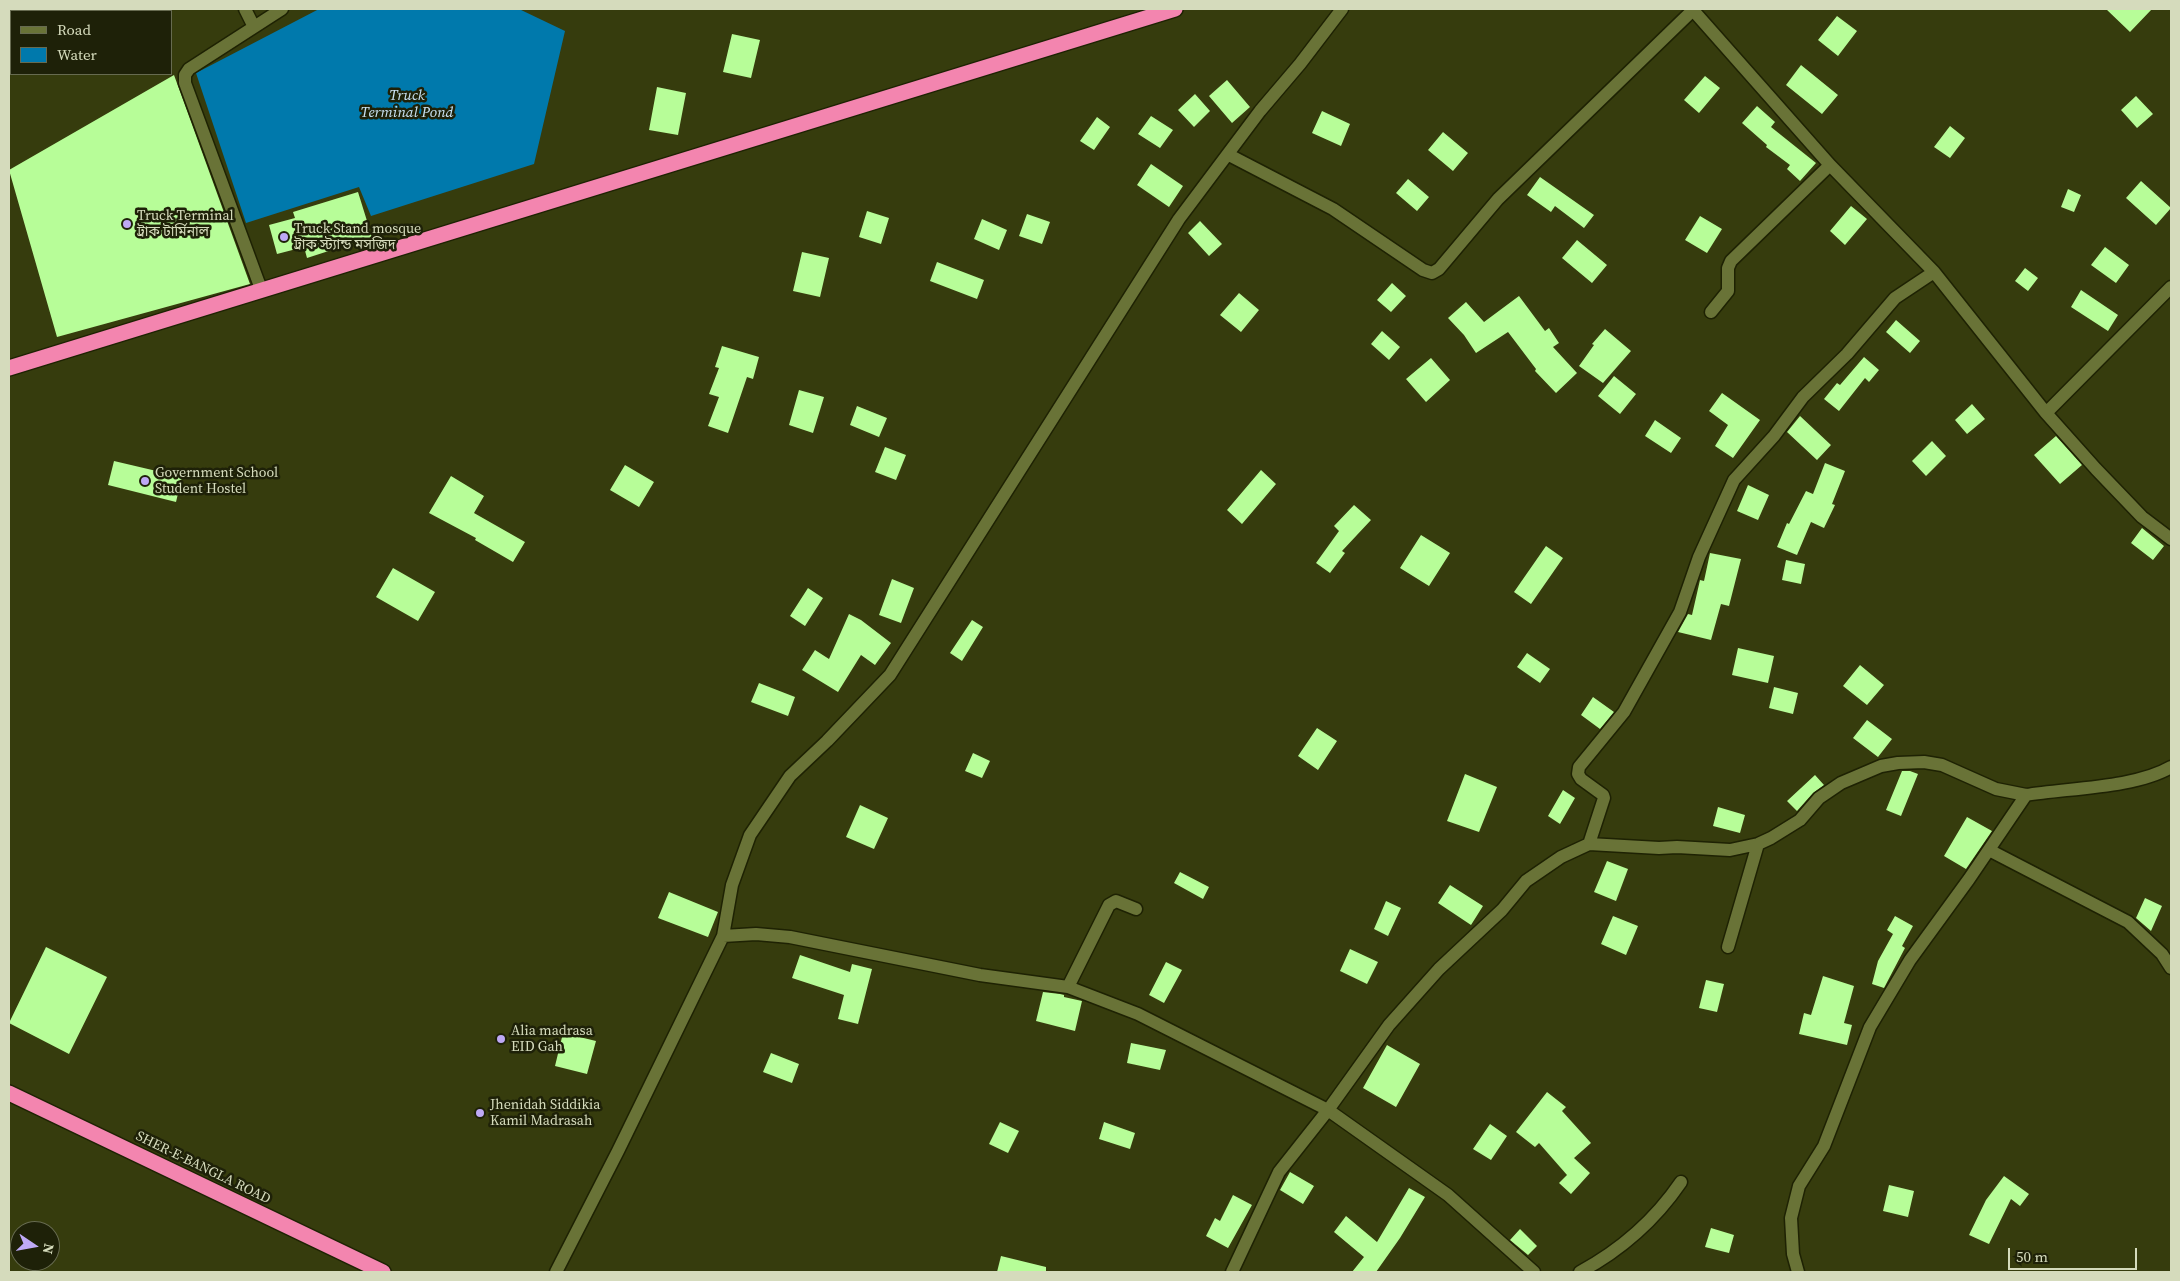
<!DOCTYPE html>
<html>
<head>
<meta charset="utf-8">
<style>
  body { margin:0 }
  #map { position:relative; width:2180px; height:1281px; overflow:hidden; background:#363c0d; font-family:"Source Serif 4",serif }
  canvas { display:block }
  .frame { position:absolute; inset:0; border:10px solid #d5dbbc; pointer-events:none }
  .legend { position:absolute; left:10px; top:10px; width:162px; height:65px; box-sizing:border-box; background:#1e2108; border:1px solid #676b50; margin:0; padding:6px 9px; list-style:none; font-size:15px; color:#d5dbbc }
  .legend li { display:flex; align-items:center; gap:10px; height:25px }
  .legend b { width:25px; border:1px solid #676b50 }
  .north { position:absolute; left:10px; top:1221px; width:50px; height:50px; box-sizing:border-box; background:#1e2108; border:1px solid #676b50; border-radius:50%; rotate:102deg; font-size:14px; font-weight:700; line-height:20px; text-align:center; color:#d5dbbc }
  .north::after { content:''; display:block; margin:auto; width:18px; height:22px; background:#bea9f5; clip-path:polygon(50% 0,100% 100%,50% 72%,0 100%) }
  .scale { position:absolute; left:2008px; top:1248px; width:129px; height:22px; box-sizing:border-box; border:2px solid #d5dbbc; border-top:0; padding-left:6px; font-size:15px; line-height:18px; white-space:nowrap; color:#d5dbbc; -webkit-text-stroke:4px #1e2108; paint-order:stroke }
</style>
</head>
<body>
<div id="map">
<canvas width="2180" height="1281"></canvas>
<div class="frame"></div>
<ul class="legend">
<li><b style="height:6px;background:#697337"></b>Road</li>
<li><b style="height:14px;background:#0079ac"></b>Water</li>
</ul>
<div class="north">N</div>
<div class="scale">50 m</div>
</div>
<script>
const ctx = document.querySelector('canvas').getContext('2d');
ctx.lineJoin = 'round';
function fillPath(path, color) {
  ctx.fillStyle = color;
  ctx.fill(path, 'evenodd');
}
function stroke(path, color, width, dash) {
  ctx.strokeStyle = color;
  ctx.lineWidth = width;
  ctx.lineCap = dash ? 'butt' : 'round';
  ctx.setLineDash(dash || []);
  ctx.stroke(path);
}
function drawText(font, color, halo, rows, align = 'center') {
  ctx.font = font + ' "Source Serif 4","Noto Sans Bengali",serif';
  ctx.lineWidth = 5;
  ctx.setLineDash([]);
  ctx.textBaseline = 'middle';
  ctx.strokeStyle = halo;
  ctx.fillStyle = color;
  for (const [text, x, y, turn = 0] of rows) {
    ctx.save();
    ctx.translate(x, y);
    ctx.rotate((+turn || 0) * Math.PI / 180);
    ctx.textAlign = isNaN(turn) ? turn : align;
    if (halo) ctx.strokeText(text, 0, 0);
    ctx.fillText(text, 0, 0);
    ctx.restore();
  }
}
fillPath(new Path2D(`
  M319,9H519L565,31L534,164L371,216L359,187L246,223L196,73Z`), '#0079ac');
fillPath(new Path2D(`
  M2106,9H2152L2130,32Z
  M1837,16L1857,31L1838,56L1818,40Z
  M732,34L760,40L751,78L723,72Z
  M1801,65L1838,95L1822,114L1786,85Z
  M174,75L250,284L57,337L9,170Z
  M1705,76L1720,88L1699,113L1684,100Z
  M1227,80L1250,107L1232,123L1209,96Z
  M657,87L686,93L678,135L649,130Z
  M1195,94L1210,111L1194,127L1178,110Z
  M2136,96L2153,114L2137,128L2121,110Z
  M1757,106L1775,122L1771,127L1816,163L1800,181L1787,169L1790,165L1766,147L1767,145L1742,123Z
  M1322,111L1350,124L1341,146L1312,133Z
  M1151,116L1173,130L1160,148L1138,134Z
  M1097,117L1110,127L1094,150L1080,141Z
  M1950,126L1965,138L1950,158L1934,147Z
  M1443,132L1468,153L1453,171L1428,150Z
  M1151,164L1183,186L1169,207L1137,185Z
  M1540,177L1594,215L1584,228L1555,206L1551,212L1527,195Z
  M1408,179L1429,197L1417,211L1396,193Z
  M2141,181L2171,208L2156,225L2126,198Z
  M2068,189L2081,195L2074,212L2061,207Z
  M358,192L372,237L307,258L304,247L277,254L269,225L295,218L293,212Z
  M1851,206L1867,219L1845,245L1830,231Z
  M867,211L889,218L881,244L859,237Z
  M1027,214L1050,222L1042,244L1019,236Z
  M1700,216L1722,229L1707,253L1685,240Z
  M982,219L1007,230L999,250L974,239Z
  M1200,221L1222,244L1209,256L1188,233Z
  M1577,240L1607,265L1592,283L1562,258Z
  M2105,247L2129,265L2116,283L2091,265Z
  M802,252L829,258L820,297L793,291Z
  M937,262L984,280L977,299L930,281Z
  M2025,268L2038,278L2028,291L2015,281Z
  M1392,283L1406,296L1391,312L1377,300Z
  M2081,290L2118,315L2108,331L2071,307Z
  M1239,293L1259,310L1241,332L1220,315Z
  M1519,296L1545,331L1549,328L1559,343L1553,347L1577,373L1556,393L1535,371L1536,369L1508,332L1476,353L1464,335L1448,318L1466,302L1484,322Z
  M1896,320L1920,341L1910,353L1886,332Z
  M1605,329L1631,351L1603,383L1579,366L1594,345L1592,344Z
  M1382,331L1400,347L1389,360L1371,344Z
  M722,346L759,357L753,379L747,377L728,433L708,426L719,397L709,394L719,368L715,367Z
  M1864,357L1879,370L1869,382L1865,378L1839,411L1824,399L1837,383L1840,385Z
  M1431,358L1450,380L1426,402L1406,379Z
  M1614,376L1636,394L1620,414L1598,396Z
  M799,390L824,397L813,433L789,425Z
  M1722,393L1760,420L1733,458L1715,446L1728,425L1709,411Z
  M1972,404L1985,419L1967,434L1955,420Z
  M857,406L887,418L879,437L850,425Z
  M1800,416L1831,445L1817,460L1787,432Z
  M1655,420L1681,438L1671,453L1645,436Z
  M2056,436L2082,465L2060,484L2034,455Z
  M1932,441L1946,456L1926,476L1912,461Z
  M885,447L906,455L896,480L875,472Z
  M114,461L182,477L176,502L108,485Z
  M1825,463L1845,471L1832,504L1835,505L1824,528L1811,522L1797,555L1777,547L1787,523L1789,524L1806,491L1813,494Z
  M625,465L654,482L639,507L610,490Z
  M1261,470L1276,484L1242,524L1227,510Z
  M451,476L484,496L474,513L525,542L513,562L475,540L476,538L429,513Z
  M1748,485L1769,495L1758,520L1737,511Z
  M1354,505L1371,520L1342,551L1345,553L1330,573L1316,563L1339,531L1334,526Z
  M2142,528L2164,546L2153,560L2131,543Z
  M1421,535L1450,553L1429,586L1400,568Z
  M1546,546L1563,558L1531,604L1514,592Z
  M1710,553L1741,559L1729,606L1721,604L1711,640L1678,632L1688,614L1692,615L1700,580L1704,581Z
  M1786,560L1805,564L1801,584L1782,580Z
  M393,568L435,592L418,621L376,597Z
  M892,579L914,588L901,623L879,615Z
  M808,588L823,598L805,626L790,616Z
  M849,614L861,620L891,643L875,665L861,655L838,692L802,670L815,650L829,659Z
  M972,620L983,627L962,661L950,653Z
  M1738,648L1774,656L1768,683L1732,675Z
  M1527,653L1550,669L1540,683L1517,667Z
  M1860,665L1884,685L1867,705L1843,686Z
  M759,683L795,697L788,716L751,702Z
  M1774,687L1798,693L1793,714L1769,708Z
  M1593,697L1614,712L1600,729L1581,715Z
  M1867,720L1892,739L1878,757L1853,738Z
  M1317,728L1337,741L1318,770L1298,756Z
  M973,753L990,761L982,778L965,771Z
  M1902,771H1910L1918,774L1901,816L1886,810Z
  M1465,774L1497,787L1479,832L1447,821Z
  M1815,775L1824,785L1813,793L1797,811L1787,801Z
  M1563,790L1575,798L1560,824L1548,816Z
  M860,805L888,818L874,849L846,837Z
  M1718,807L1745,815L1740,833L1713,826Z
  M1967,817L1992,831L1966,869L1944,856Z
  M1607,861L1628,869L1616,901L1594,892Z
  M1180,872L1209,887L1203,899L1174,883Z
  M1450,885L1483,906L1471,925L1438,903Z
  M669,892L718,912L708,937L658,918Z
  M2145,898L2162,906L2151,931L2136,918Z
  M1386,901L1401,908L1388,936L1374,929Z
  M1613,916L1638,926L1626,955L1601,944Z
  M1895,916L1913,926L1902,946L1905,948L1884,988L1872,984L1878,961L1893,934L1887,930Z
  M46,947L107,977L69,1054L9,1023Z
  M1350,949L1378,962L1367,984L1340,971Z
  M800,955L850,972L852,964L872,969L858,1024L838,1019L844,995L792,978Z
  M1166,962L1182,970L1164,1003L1149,995Z
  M1823,976L1854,986L1844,1023L1852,1025L1847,1045L1799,1034L1804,1013L1811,1015Z
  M1706,980L1724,984L1717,1012L1699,1008Z
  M1043,992L1060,994L1064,995V997L1082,1001L1075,1031L1036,1021Z
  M563,1033L596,1041L587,1074L555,1066Z
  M1131,1043L1166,1050L1160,1070L1127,1063Z
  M1387,1045L1420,1064L1396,1107L1363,1088Z
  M771,1053L799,1064L792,1083L763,1072Z
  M1547,1092L1566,1107L1562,1111L1591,1143L1574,1158L1590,1173L1571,1194L1559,1183L1567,1175L1539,1143L1535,1147L1516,1132Z
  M1000,1122L1019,1131L1008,1153L989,1144Z
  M1104,1122L1135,1133L1130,1149L1099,1139Z
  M1490,1124L1507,1136L1491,1160L1473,1149Z
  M1290,1172L1314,1186L1303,1204L1280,1190Z
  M2004,1176L2029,1194L2020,1206L2011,1199L1989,1244L1969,1235L1986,1200Z
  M1889,1185L1914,1191L1908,1217L1883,1211Z
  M1409,1188L1425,1197L1400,1238L1376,1272H1352L1364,1257L1334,1232L1346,1216L1377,1242Z
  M1233,1195L1252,1205L1228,1248L1206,1236L1215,1218L1220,1221Z
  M1711,1228L1734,1235L1729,1253L1705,1247Z
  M1520,1229L1537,1246L1528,1255L1510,1240Z
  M1001,1256L1046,1267V1272H997Z`), '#b7fd98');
const street = new Path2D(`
  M245,9L254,27
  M1692,9L1830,165L1934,272L2046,413L2096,469L2142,517L2171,539
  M1229,155L1333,209L1423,270L1432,273L1439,269L1498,199L1693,10
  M261,289L185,83V75L189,69L282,9
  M1711,312L1728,291V268L1731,261L1830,165
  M2046,413L2171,287
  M1589,844L1659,848L1677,847L1730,850L1758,844L1771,838L1800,820L1819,798L1841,783L1881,766L1898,763L1924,762L1942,765L1996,789L2026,795
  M1989,850L2128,922L2162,954L2171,968
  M723,936L732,885L750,835L790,776L827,741L890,675L1179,219L1260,111L1300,64L1342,9
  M1728,947L1758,844
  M1068,987L1109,905L1116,901L1136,909
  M556,1272L618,1151L723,936L756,934L790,937L980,975L1068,987L1138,1014L1328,1110L1448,1195L1534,1272
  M1232,1272L1279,1172L1328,1110L1389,1025L1439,969L1502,910L1526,881L1561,857L1589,844L1604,798L1603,795L1581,779L1578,774L1579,767L1624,712L1680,612L1699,557L1734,480L1774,436L1803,397L1847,354L1895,298L1934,272
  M1580,1272C1621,1250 1655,1220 1681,1182
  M1798,1272L1793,1254L1791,1218L1799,1186L1824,1146L1870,1027L1910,960L1969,879L2026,795C2069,788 2135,788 2171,767`);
const highway = new Path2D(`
  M9,368L1175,9
  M9,1093L383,1272`);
stroke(street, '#1e2203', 15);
stroke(highway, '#1e2203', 18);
stroke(street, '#697337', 12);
stroke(highway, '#f385af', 15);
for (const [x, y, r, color] of [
  [127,224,5,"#bea9f5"],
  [284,237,5,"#bea9f5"],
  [145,481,5,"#bea9f5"],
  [501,1039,5,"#bea9f5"],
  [480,1113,5,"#bea9f5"]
]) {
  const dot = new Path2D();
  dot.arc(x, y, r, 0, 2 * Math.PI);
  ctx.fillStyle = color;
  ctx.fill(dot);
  stroke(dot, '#1e2108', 2);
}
drawText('14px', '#d5dbbc', '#1e2108', [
  ["Truck Terminal",137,216],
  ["ট্রাক টার্মিনাল",137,232],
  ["Truck Stand mosque",294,229],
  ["ট্রাক স্ট্যান্ড মসজিদ",294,245],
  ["Government School",155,473],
  ["Student Hostel",155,489],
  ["Alia madrasa",511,1031],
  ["EID Gah",511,1047],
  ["Jhenidah Siddikia",490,1105],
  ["Kamil Madrasah",490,1121]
], 'left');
drawText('14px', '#d5dbbc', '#1e2108', [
  ["SHER-E-BANGLA ROAD",203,1168,26]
]);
drawText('italic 15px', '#cae3f4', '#1e2108', [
  ["Truck",407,96],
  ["Terminal Pond",407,113]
]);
</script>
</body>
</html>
